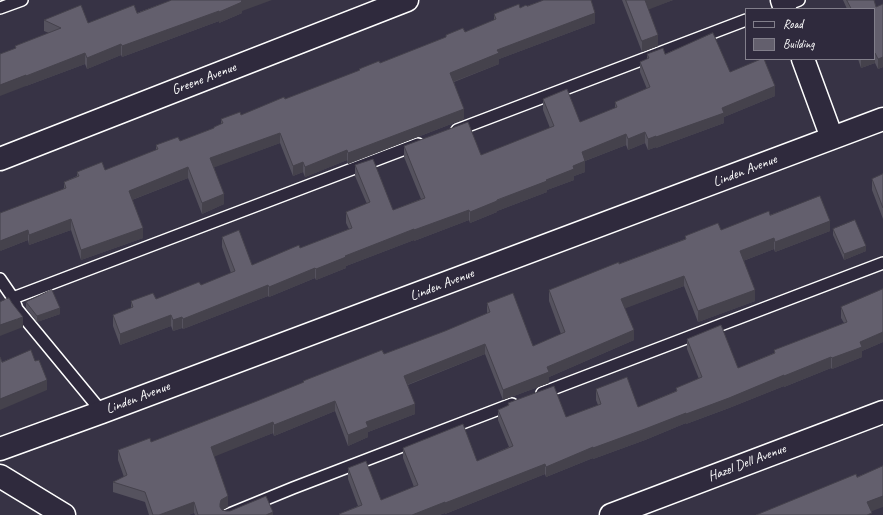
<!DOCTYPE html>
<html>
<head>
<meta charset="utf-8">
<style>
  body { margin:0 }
  #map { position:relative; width:883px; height:515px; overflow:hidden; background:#373345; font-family:Caveat,sans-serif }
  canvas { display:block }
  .legend { position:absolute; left:745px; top:8px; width:130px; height:52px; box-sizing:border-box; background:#2f2a3d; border:1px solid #827f8b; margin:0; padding:5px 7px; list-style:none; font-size:12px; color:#fff }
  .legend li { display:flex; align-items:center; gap:8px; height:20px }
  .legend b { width:20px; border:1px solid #827f8b }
</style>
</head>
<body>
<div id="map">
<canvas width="883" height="515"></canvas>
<ul class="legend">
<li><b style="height:5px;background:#2f2a3d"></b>Road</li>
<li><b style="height:11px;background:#635f6d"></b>Building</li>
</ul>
</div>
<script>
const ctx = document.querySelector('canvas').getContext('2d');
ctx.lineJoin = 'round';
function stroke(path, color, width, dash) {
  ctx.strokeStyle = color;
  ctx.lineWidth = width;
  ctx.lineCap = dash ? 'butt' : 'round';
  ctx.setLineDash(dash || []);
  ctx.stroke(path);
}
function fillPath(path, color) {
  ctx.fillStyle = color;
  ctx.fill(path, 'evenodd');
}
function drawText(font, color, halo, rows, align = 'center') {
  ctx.font = font + ' Caveat,sans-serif';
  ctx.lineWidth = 3;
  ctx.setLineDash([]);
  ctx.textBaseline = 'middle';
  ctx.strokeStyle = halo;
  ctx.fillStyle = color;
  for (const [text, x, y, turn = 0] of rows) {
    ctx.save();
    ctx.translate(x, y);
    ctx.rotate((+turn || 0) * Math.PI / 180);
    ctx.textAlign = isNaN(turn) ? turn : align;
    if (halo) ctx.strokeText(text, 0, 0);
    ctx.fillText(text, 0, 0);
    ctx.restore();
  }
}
const service = new Path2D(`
  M781,7L799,0
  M0,8L22,0
  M457,130L746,20
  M0,279L13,298L17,309L102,412
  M13,298L418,144
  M542,393L883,263
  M227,515L293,488L512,404`);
const minor = new Path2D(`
  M782,0L785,9
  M803,59L832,138
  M0,159L407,0
  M0,449L102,412L883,119
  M0,476L64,515
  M611,515L883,412`);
stroke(service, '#fff', 14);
stroke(minor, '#fff', 25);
stroke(service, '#2f2a3d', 11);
stroke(minor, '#2f2a3d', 22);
fillPath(new Path2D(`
  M172,0L242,11V13L219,23V21L122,57L121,55L87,69L85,64L26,86L15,46L49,33L44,31V20L88,23L137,13Z
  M622,0H673L648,9L658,46L642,52Z
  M843,0H874L876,7L883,4V67L878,69L875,63L861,68L858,59H874V9H847Z
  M527,6L595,23L499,59V64L454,82L464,119L348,164L347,160L305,177L303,172L293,176L280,143L214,167L224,204L202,214L188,178L132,200L143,238L81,260L71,230L29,245L28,240L0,251L64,188V182L77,176V172L105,170L156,150V145L180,141L214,128L221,124V119L241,115L285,99L359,71V69L380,63L446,37V35L465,32L494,20V14L520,8Z
  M647,54H665L730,72L775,96L724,117V123L656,148V147L648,150L645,143L628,150L626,145L585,161V172L574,176V180L547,190V192L497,211V212L470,223L469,220L414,241V240L346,266V268L316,280L315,278L269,297L268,296L183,329L182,328L173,331L171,326L120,345L113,326V315L131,308V301L156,299L201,285L231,273L222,247V237L252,265L300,248L349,229L346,223V212L367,204L355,176V165L393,210L421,199L404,157V146L481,155L550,128L543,110V99L580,122L615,108V102L647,89L640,72V62L647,59Z
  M883,174V219L872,190V179Z
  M770,215L830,231L775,252L774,249L743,261L755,301L698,322L684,286L625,308L634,340L549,377V383L503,400L485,354L408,385L415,414L368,432V437L348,446L335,411L274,436L273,433L214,456L228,507L223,510L226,511L273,515H195L194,513L188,515H149L145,502L113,492V482L124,477L118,460V450L151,442L257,401L303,383V381L384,354L445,331L487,314V303L533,346L561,334L549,301V290L685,239V236L721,230Z
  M833,229L866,251L844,260L833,235Z
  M883,289V342L862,351V357L832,369L831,368L784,387V386L729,408L686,424V423L645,440L593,459V458L546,477L545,474L445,514V513L439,515H339V514L358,506L348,479V468L381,500L414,487L403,458V448L477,461L509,447L498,420V410L508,406V403L566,417L598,405L596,400V389L638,407L676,391V388L699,379L687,349V339L738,368L774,353V350L844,323L841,318V307Z
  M26,302L60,314L37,322L26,308Z`), '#55525e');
fillPath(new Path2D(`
  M243,0H272L242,11V13L219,23V12Z
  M645,0H673L645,11Z
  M219,11V21L122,57V46Z
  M595,13V23L499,59V64L450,83V73L497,50Z
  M658,35V46L642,52V41Z
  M121,44V55L87,69V58Z
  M85,53V64L26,86V76Z
  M874,53H875V63L861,68V59H874Z
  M883,57V67L878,69V59Z
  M26,75V86L0,96V85Z
  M775,86V96L724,117V123L656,148V137L722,108Z
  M464,109V119L348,164V153Z
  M645,132V143L628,150V139Z
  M280,133V143L210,169V158Z
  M626,134V145L582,162V152Z
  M656,136V147L648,150V139Z
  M347,150V160L305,177V167Z
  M585,161V172L574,176V180L547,190V192L497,211V212L470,223V212L546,180L573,166Z
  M303,162V172L293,176V166Z
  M188,167V178L129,201V191Z
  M224,194V204L202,214V203Z
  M469,210V220L414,241V230Z
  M71,219V230L29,245V235Z
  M830,221V231L775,252V242Z
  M143,228V238L81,260V250Z
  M414,229V240L346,266V268L316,280V269L345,256Z
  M28,230V240L0,251V241Z
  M774,238V249L740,262V251Z
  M866,246V251L844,260V254Z
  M315,268V278L269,297V287Z
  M684,276V286L621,310V299Z
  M268,285V296L183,329V319Z
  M755,290V301L698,322V311Z
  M60,308V314L37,322V316Z
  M171,315V326L120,345V334Z
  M23,317V327L0,336V325Z
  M182,317V328L173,331V320Z
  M634,330V340L549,377V383L503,400V390L547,367Z
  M883,332V342L862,351V357L832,369V358L860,342Z
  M485,344V354L404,386V376Z
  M831,357V368L784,387V376Z
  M784,375V386L729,408L686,424V414Z
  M47,380V390L0,410V399Z
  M335,401V411L274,436V425Z
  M415,404V414L368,432V437L348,446V435L366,422Z
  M686,413V423L645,440L593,459V448Z
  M273,422V433L211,458V447Z
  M593,447V458L546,477V467Z
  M545,464V474L445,514V503Z
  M228,496V507L221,511L220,504L221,500Z
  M883,496V507L867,513V502Z
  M194,502V513L188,515H159Z
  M445,502V513L439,515H412Z
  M273,512V515H266Z`), '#45424c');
const building = new Path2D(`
  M172,0H243L241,1L242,2L219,12V11L122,46L121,44L87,58L85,53L26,76V75L0,85V54L16,48L15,46L61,28L44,20L81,5L88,23L134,5L137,13Z
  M544,0H591L595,13L497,50L499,53L450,73L464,109L348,153L347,150L305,167L303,162L293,166L280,133L210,158L224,194L202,203L188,167L129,191L143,228L81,250L71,219L29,235L28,230L0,241V213L66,188L64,182L79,176L77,172L102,162L105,170L158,149L156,145L178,137L180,141L214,128V127L223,123L221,119L240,112L241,115L284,97L285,99L360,70L359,69L379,61L380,63L446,37V35L463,28L465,32L496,19L494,14L519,4L520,8L526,5L527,6Z
  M626,0H646H645L658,35L642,41Z
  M847,0H874L876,7L883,4V57L878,59L875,53H874V9H850H851Z
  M713,33L730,72L761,59H764L775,86L722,108L724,113L656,137V136L648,139L645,132L628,139L626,134L582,152L585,161L573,166L574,169L546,180L547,181L497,200V201L470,212L469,210L414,230V229L345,256L346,257L316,269L315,268L269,287L268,285L183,319L182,317L173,320L171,315L120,334L113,315L133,307L131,301L153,293L156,299L199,282L201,285L235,271L222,237L239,230L252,265L299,245L300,248L352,228L346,212L370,202L355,165L373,159L393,210L425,198L404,146L468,122L481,155L554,126L543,99L567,89L580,122L617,107L615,102L650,87L640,62L649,58L647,54L663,48L665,54Z
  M883,174V208L872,179Z
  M820,196L830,221L775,242L774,238L740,251L755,290L698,311L684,276L621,299L634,330L547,367L549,372L503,390L485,344L404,376L415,404L366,422L368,427L348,435L335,401L274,425L273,422L211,447L228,496L221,500L220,504V507L222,510L226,511H230L266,496L273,512L266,515H198L194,502L159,515H153L145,492L113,482L127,475L118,450L150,438L151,442L257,401L304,382L303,381L382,350L384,354L445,331L490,312L487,303L513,293L533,346L565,332L549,290L619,262V264L686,239L685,236L718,223L721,230L769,211L770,215Z
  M855,220L866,246L844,254L833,229Z
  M883,289V332L860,342L862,347L832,358L831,357L784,376V375L729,398L686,414V413L645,429L593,448V447L546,467L545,464L445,503V502L412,515H340L339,514L362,505L348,468L366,461L381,500L418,485L403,448L463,424L477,461L513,446L498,410L509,405L508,403L554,386L566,417L601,404L596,389L627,377L638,407L677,391L676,388L702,377L687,339L721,325L738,368L775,353L774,350L847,322L841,307Z
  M52,290L60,308L37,316L26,302Z
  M9,298L12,303L23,317L0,325V302Z
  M31,350L35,361L39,360L47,380L0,399V357L2,362Z
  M883,466V496L867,502L872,513L867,515H756L856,474L857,477Z`);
fillPath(building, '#635f6d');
stroke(building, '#45424c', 1);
drawText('14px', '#fff', '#2f2a3d', [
  ["Greene Avenue",204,79,-21],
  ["Linden Avenue",745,171,-21],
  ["Linden Avenue",442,285,-21],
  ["Linden Avenue",138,398,-21],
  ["Hazel Dell Avenue",747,463,-21]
]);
</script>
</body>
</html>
